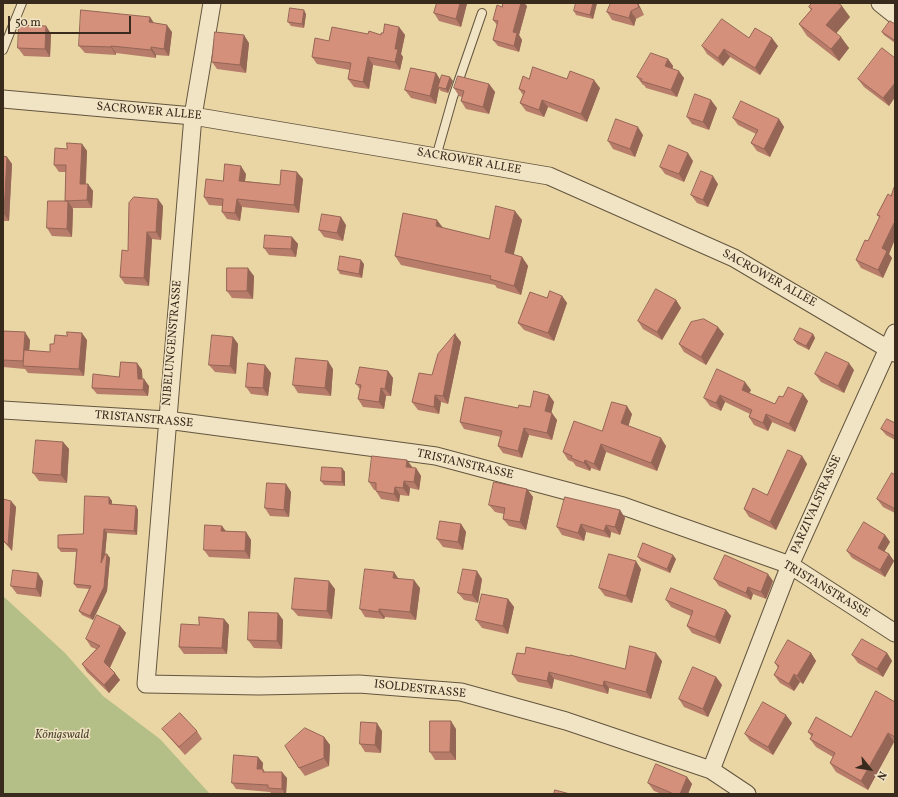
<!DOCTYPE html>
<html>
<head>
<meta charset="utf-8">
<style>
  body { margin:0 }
  #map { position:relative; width:898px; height:797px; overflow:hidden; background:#e9d6a4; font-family:Vollkorn,serif }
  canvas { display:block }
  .frame { position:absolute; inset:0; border:4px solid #382a1d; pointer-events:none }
  .north { position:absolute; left:850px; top:749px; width:40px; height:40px; -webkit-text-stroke:3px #f1e4c4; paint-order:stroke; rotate:120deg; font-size:11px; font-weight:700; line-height:16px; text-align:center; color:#382a1d }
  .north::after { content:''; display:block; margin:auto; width:14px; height:18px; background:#382a1d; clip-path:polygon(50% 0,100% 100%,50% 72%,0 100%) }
  .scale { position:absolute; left:8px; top:16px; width:123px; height:18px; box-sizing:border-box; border:2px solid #382a1d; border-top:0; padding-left:5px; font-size:12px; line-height:14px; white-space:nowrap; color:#382a1d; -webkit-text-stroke:3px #f1e4c4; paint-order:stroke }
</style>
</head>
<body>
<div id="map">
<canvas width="898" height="797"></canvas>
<div class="frame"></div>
<div class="north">N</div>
<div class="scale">50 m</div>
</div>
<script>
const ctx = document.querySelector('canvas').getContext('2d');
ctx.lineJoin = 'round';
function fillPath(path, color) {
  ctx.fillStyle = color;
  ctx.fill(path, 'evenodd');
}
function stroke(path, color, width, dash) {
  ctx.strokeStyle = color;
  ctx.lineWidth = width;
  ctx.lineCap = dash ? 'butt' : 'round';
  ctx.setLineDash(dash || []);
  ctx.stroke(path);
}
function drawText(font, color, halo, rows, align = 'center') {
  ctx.font = font + ' Vollkorn,serif';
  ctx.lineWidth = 3;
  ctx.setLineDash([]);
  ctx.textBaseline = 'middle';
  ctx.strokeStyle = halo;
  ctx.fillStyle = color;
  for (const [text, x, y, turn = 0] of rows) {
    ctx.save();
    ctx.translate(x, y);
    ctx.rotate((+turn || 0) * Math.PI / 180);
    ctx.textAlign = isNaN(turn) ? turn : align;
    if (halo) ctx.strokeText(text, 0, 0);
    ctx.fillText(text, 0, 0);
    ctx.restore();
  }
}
fillPath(new Path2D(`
  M3,596L65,653L103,696L160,739L210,794H3Z`), '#b4be87');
const service = new Path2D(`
  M3,50L22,3
  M436,157L453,97L482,13`);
const minor = new Path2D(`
  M212,3L193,116L146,684L259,686L359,684L461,692L566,721L711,770L747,794
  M880,3L895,15
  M3,99L193,116L549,176L734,258L895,353
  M3,410L167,420L436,456L623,506L790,565L895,633
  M711,770L790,565L895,333`);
stroke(service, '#64553f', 10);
stroke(minor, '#64553f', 19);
stroke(service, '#f1e4c4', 8);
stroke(minor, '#f1e4c4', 17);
fillPath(new Path2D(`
  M437,3H467L461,27L439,21L434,13Z
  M503,3H524L527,6L519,35L522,40L519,52L498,46L493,40L497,25L493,20L502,7Z
  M597,3L593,19L576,15L574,11Z
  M638,3L644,15L636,19L634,26L612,20L607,12Z
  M809,7L850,17L836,33L849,48L839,61L807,36L799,24L811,10Z
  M306,14L304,28L291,26L288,22Z
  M150,17L154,23L172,32L169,56L156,55V58L116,53V55L85,53L79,46Z
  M895,24V43L884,35L882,32Z
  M46,26L51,34L50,57L24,56L18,48Z
  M399,27L405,35L401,54L403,57L400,70L373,65L369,89L354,87L348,79L350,70L317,64L312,57L329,41L368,34L381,35L383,33Z
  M749,38L778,46L760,75L730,57L723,66L707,54L702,46Z
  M249,43L246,73L217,69L212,62Z
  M895,58V97L889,106L864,87L858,79Z
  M668,59L673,66L672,68L684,78L677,97L646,88L644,85H643L637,77Z
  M436,73L440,80L453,81L448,93L441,91L439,89L436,104L411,98L405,90Z
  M529,79H567L600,88L587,122L548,107L544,117L526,111L520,103L523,95L519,89Z
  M489,84L495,92L489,114L466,109L461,101L462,97L459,96L454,88Z
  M717,108L709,130L692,124L687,117Z
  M733,118L779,119L784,127L770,157L757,151L751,143L756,134L738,125Z
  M643,135L635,157L613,149L608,141Z
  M82,144L87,151L86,184H88L93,191L92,208H72L73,209L72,237L52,236L47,228L65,201L66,172H59L54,165L67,149Z
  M3,156L7,157L12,164L9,221H3Z
  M693,161L684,182L665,174L660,167Z
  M246,174L245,181L280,185L303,179L299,213L242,207L240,221L227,219L222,212V206L209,205L204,197L223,181Z
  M718,184L708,207L697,203L691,195Z
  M895,189V239L889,254L892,258L883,278L861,268L856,260L868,241L880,218L877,215Z
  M163,206L161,240L152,239L149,286L125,284L120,277L128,251Z
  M522,220L513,255L522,257L528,266L521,295L497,288L495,285L401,265L395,256L443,228L489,239Z
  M346,225L343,241L324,237L319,230Z
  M292,237L298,244L296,257L269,255L264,248Z
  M364,264L362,278L340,274L338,270Z
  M254,276L253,299L232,298L227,291Z
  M562,296L567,303L554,341L524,330L518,323L547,298Z
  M676,300L681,308L662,340L643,329L638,321Z
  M3,331L30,340L29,351L50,352L54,344L87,340L84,376L28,373L25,369L3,367Z
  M724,334L706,365L684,352L679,344Z
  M813,334L815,338L809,350L797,344L794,340Z
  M233,337L238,344L236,374L215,372L209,365Z
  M461,342L448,404L441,402L439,414L418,410L412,402Z
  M137,363L142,370V379L149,386L148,396L97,394L92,388L119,377Z
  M265,365L271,373L268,396L251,394L246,387Z
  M333,369L331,396L298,393L293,385Z
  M854,370L844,393L821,382L815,374Z
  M388,371L393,378L391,396H386L384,409L363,407L358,399L360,389L356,384Z
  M751,390L749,393L775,404L783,397L808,401L795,432L772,422L768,431L754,425L749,417L750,414L725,402L721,411L710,406L704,398Z
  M549,395L554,402L551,413L557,420L552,440L529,435L522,458L503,453L498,446L501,437L464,429L460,422L518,408L530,407Z
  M632,414L628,426L666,446L657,471L606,452L600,471L591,468L590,471L576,466L573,462L568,460L563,452L602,431Z
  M895,423V440L886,435L881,429Z
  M63,442L69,449L67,483L39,481L33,473Z
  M802,456L807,464L776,530L749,517L744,509L767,495Z
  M342,468L345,472V486L324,485L321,481Z
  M412,468H416L421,476L419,490L410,488L409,496L400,495L399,502L381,499L376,491V490H374L369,482Z
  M895,475V513L883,507L877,499Z
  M286,484L291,492L289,517L270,516L265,508Z
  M527,489L533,497L526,530L509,526L503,519L504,514L495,512L489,505Z
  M109,497L112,501V504L136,506L138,510L137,535L107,533L105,555L107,554L110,558L107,591L93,620L82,615L79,611L89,589L77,588L74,584L76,552H61L58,548L83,534Z
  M3,499L11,501L16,507L12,551L3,541Z
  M620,510L625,518L620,535L611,532L610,538L586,532L584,541L562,535L557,527Z
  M461,524L466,532L463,550L443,547L437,539Z
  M222,526L226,531L246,532L251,540L250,559L209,557L204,550Z
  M885,535L890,542L884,551L889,554L894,561L885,577L852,558L847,551Z
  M638,557L676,559L670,573L641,561Z
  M641,569L632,603L605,596L599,588Z
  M394,572L398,578L420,588L416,620L385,617L384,619L365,617L360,609Z
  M482,579L478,603L464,600L458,593Z
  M714,579L773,581L766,599L753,594L751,600L719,586Z
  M43,581L41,597L17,594L11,586Z
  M335,589L332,619L298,616L292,609Z
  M508,599L514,607L508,634L482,628L476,620Z
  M666,600L726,610L731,616L720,644L692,633L687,626L691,616L671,607Z
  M278,613L283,620L282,649L254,648L248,640Z
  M224,619L229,625L227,654H184L179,647L199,625Z
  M120,626L126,633L110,668L120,680L109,693L87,672L82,664L96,649L91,647L86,639Z
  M811,653L816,661L803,684L800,682L794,691L780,683L774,675L778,668L775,663Z
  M887,653L892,661L883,677L858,663L852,655Z
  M525,654L625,669L662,661L651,699L609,688L608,694L554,679L552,689L518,682L512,674Z
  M716,677L722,685L708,717L684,707L679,699Z
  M895,702V742H894L868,790L836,772L830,763L833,757L816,747L810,739L812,737L808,732L851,737Z
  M792,723L773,755L750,741L745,734Z
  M162,729L197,731L202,739L185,755L168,736Z
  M456,729V760H435L430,752Z
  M382,731L381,753L365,752L360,744Z
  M324,737L330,745L329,766L305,776L299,768Z
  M258,757L263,763L262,769H263L265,772L287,778L286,794H272L270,792L236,789L232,783Z
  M687,777L692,784L688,794H662L654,791L648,783Z`), '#b77c6a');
fillPath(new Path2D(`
  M460,3H467V4L461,27L456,19Z
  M521,3H524L527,6L519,35L522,40L519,52L514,46L513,32Z
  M593,3H597L593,19L590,15Z
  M637,3H638L644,15L639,7Z
  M842,6L850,17L834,36L826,25Z
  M304,10L306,14L304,28L302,24Z
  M631,11L636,19L634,26L629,18Z
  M150,17L155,25L149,22Z
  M167,25L172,32L169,56L164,49Z
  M46,26L51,34L50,57L45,49Z
  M399,27L405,35L401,54L403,57L400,70L395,62V49Z
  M244,35L249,43L246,73L240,65Z
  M841,37L849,48L839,61L831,49Z
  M772,38L778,46L760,75L755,68Z
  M111,46L116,53V55L111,47Z
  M151,47L156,55V58L151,50Z
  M724,49L730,57L723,66L718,58Z
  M368,57L373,65L369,89L363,82Z
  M668,59L673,66L671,74L665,66Z
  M679,71L684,78L677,97L671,90Z
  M436,73L441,81L438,87L439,89L436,104L430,96Z
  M450,77L453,81L448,93L446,89Z
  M594,80L600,88L587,122L581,114Z
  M895,83V97L889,106L883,98Z
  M489,84L495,92L489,114L483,107Z
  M542,100L548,107L544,117L539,110Z
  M711,100L717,108L709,130L703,122Z
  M779,119L784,127L770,157L764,149Z
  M638,127L643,135L635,157L630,149Z
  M82,144L87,151L85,191L80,184Z
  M688,153L693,161L684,182L679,174Z
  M7,157L12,164L9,221L4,214Z
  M241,166L246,174L244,188L239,181Z
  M297,172L303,179L299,213L294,205Z
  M713,176L718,184L708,207L703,200Z
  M88,184L93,191L92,208L87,200Z
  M158,199L163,206L161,240L156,232Z
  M237,199L242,207L240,221L235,213Z
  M68,201L73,209L72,237L67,229Z
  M515,211L522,220L512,262L505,252Z
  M341,217L346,225L343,241L337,233Z
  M437,220L444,229L436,226Z
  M894,223L895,225V239L889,254L892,258L883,278L878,270L882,248Z
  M147,232L152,239L149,286L144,278Z
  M292,237L298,244L296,257L291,249Z
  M522,257L528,266L521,295L514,286Z
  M361,260L364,264L362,278L359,274Z
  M248,268L254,276L253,299L247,291Z
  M562,296L567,303L554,341L548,333Z
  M676,300L681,308L662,340L657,332Z
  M718,327L724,334L706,365L701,357Z
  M25,332L30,340L28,366H26L23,361Z
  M82,333L87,340L84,376L79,369Z
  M455,334L461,342L448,404L443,396Z
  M813,334L815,338L809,350L806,346Z
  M233,337L238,344L236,374L230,366Z
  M328,361L333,369L331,396L325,388Z
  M137,363L142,370L143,385L138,379Z
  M849,363L854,370L844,393L838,386Z
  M265,365L271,373L268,396L263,388Z
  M388,371L393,378L391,396L385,389Z
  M144,379L149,386L148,396L143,390Z
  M745,382L751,390L747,397L742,390Z
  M381,388L386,396L384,409L379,402Z
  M803,394L808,401L795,432L789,424Z
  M435,395L441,402L439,414L434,407Z
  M549,395L554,402L550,418L545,411Z
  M720,395L725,402L721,411L716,403Z
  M627,406L632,414L627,431L621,423Z
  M552,413L557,420L552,440L547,433Z
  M766,414L772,422L768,431L763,423Z
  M524,428L529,435L522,458L518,451Z
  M661,438L666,446L657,471L651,463Z
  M63,442L69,449L67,483L61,475Z
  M601,444L606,452L600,471L594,464Z
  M802,456L807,464L776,530L770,522Z
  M407,460L413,468L406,467Z
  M585,460L591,468L590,471L584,463Z
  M342,468L345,472V486L342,482Z
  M416,468L421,476L419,490L414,482Z
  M404,481L410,488L409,496L403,488Z
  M286,484L291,492L289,517L284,510Z
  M395,487L400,495L399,502L394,494Z
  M527,489L533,497L526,530L520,522Z
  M109,497L112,501L111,508L109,504Z
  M11,501L16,507L12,551L8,545Z
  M136,506L138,510L137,535L134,531Z
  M620,510L625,518L620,535L615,527Z
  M461,524L466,532L463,550L458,542Z
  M581,524L586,532L584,541L578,533Z
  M606,525L611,532L610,538L604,531Z
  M222,526L227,534L221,531Z
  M104,529L107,533L104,567L101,563Z
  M246,532L251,540L250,559L245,551Z
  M885,535L890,542L883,554L878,548Z
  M107,554L110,558L107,591L93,620L90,616Z
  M889,554L894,561L885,577L880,570Z
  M673,555L676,559L670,573L667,569Z
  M636,561L641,569L632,603L626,596Z
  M477,571L482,579L478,603L472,595Z
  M394,572L399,580L393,578Z
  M38,573L43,581L41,597L36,589Z
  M768,574L773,581L766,599L761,592Z
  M414,580L420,588L416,620L410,612Z
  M329,581L335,589L332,619L327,611Z
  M748,587L753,594L751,600L746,593Z
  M508,599L514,607L508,634L503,626Z
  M379,609L385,617L384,619L379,612Z
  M726,610L731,616L720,644L715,637Z
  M278,613L283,620L282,649L277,641Z
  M224,619L229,625L227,654L222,648Z
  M120,626L126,633L109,669L104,662Z
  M656,653L662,661L651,699L646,692Z
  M811,653L816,661L803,684L797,676Z
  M887,653L892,661L883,677L877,669Z
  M549,672L554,679L552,689L547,681Z
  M115,673L120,680L109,693L104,685Z
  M794,674L800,682L794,691L789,684Z
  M716,677L722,685L708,717L703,709Z
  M604,681L609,688L608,694L603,686Z
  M786,715L792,723L773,755L768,747Z
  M451,721L456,729V760L450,752Z
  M377,723L382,731L381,753L375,745Z
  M888,733L894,742L868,790L861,781Z
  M324,737L330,745L329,766L324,758Z
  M258,757L263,763L262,775L257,769Z
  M282,772L287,778L286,794H285L282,789Z
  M687,777L692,784L688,794H680Z`), '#956556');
const building = new Path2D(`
  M437,3H460L456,19L434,13Z
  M503,3H521L513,32L517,33L514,46L493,40L498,21L493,20L497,5L502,7Z
  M576,3H593L590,15L574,11Z
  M611,3H637L639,7L631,11L629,18L607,12Z
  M812,3H838L842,6L826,25L841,37L831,49L799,24L812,9L809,7Z
  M290,8L304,10L302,24L288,22Z
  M81,10L150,17L149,22L167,25L164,49L151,47V50L111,46V47L79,46Z
  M722,19L749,38L755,28L772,38L755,68L724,49L718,58L702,46Z
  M890,21L895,24V39L894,40L882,32Z
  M385,24L399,27L395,49H398L395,62L368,57L363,82L348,79L351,63L312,57L315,38L329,41L332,27L368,34L369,31L381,35V33H383Z
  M19,25L46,26L45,49L18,48Z
  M215,32L244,35L240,65L212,62Z
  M882,48L895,58V83L883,98L858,79Z
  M651,53L668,59L665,66L679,71L671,90L641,81L642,79L637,77Z
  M533,67L567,79L570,71L594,80L581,114L542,100L539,110L520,103L525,91L519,89L523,76L529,79Z
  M411,68L436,73L430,96L405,90Z
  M442,75L450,77L446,89L438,87Z
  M458,76L489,84L483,107L461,101L464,91L454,88Z
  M695,94L711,100L703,122L687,117Z
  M741,101L779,119L764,149L751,143L758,130L733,118Z
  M616,119L638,127L630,149L608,141Z
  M67,143L82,144L80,184H88L87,200L65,201L66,165H54L55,148L67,149Z
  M669,145L688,153L679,174L660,167Z
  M3,156L7,157L4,214H3Z
  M225,164L241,166L239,181L280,185L281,170L297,172L294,205L237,199L235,213L222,212L223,199L204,197L206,179L223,181Z
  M701,171L713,176L703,200L691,195Z
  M894,188L895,189V224L894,223L882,248L887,251L878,270L856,260L865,240L868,241L880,216L877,215L888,194L891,196Z
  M134,197L158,199L156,232H147L144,278L120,277L122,250L128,251L129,203Z
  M48,201H68L67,229L47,228Z
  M496,206L515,211L505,252L522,257L514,286L490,279L491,276L395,256L403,213L437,220L436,226L489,239Z
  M322,214L341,217L337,233L319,230Z
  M265,235L292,237L291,249L264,248Z
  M340,256L361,260L359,274L338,270Z
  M227,268H248L247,291H227Z
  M656,289L676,300L657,332L638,321Z
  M550,291L562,296L548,333L518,323L530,292L547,298Z
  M704,319L718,327L701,357L679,344L691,322Z
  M800,328L813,334L806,346L794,340Z
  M3,331L25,332L23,361L3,360Z
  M67,332L82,333L79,369L23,366L24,350L50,352V344H54L55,335L67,336Z
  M455,334L443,396L435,395L434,407L412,402L419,373L432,375L438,354Z
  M212,335L233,337L230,366L209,365Z
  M826,352L849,363L838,386L815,374Z
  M296,358L328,361L325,388L293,385Z
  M121,362L137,363L138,379H144L143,390L92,388L93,374L119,377Z
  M248,363L265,365L263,388L246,387Z
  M360,367L388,371L385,389L381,388L379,402L358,399L361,385L356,384Z
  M717,369L745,382L742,390L775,404L779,396L783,397L788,387L803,394L789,424L766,414L763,423L749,417L752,410L720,395L716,403L704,398Z
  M534,391L549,395L545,411L552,413L547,433L524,428L518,451L498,446L502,431L460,422L465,397L518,408L519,405L530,407Z
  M612,402L627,406L621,423L661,438L651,463L601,444L594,464L585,460L584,463L571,458L572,456L563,452L574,421L602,431Z
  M887,419L895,423V436L881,429Z
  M36,440L63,442L61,475L33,473Z
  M788,450L802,456L770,522L744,509L753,488L767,495Z
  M372,456L407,460L406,467L416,468L414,482L404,481L403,488L395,487L394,494L376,491V483L369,482Z
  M322,467L342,468V482L321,481Z
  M892,473L895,475V509L877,499Z
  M494,482L527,489L520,522L503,519L505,508L489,505Z
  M267,483L286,484L284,510L265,508Z
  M85,496L109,497V504L136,506L134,531L104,529L101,563L105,554H107L104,587L90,616L79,611L91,586L74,584L77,549L58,548V535L83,534Z
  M565,497L620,510L615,527L606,525L604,531L581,524L578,533L557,527Z
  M3,499L11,501L8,545L3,540Z
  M440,521L461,524L458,542L437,539Z
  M864,522L885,535L878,548L889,554L880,570L847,551Z
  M205,525L222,526L221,531L246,532L245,551L204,550Z
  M643,543L673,555L667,569L638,557Z
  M609,554L636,561L626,596L599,588Z
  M725,555L768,574L761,592L748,587L746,593L714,579Z
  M365,569L394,572L393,578L414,580L410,612L379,609V612L360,609Z
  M463,569L477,571L472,595L458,593Z
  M13,570L38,573L36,589L11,586Z
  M295,578L329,581L327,611L292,609Z
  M671,588L726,610L715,637L687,626L693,611L666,600Z
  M482,594L508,599L503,626L476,620Z
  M249,612L278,613L277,641L248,640Z
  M97,615L120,626L104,662L115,673L104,685L82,664L100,646L86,639Z
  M199,617L224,619L222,648L179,647L181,624L199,625Z
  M862,639L887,653L877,669L852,655Z
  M788,640L811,653L797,676L794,674L789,684L774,675L779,666L775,663Z
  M630,646L656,653L646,692L604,681L603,686L549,672L547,681L512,674L517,653L525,654L526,647L570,656V655L625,669Z
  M693,667L716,677L703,709L679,699Z
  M876,691L895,702V737L888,733L861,781L830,763L835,753L810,739L813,734L808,732L816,717L851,737Z
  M763,702L786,715L768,747L745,734Z
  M180,713L197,731L179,747L162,729Z
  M430,721H451L450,752H430Z
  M361,722L377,723L375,745L360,744Z
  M305,728L324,737V758L299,768L285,746Z
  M234,755L258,757L257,769H263V772H282V789L268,788V785L232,783Z
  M656,764L687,777L680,794H674L648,783Z
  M555,790L570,794H554Z`);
fillPath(building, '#d5907b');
stroke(building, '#956556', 1);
drawText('12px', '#382a1d', '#f1e4c4', [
  ["SACROWER ALLEE",149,112,5],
  ["SACROWER ALLEE",469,162,10],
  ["SACROWER ALLEE",769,279,29],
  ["NIBELUNGENSTRASSE",173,343,-85],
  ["TRISTANSTRASSE",144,420,5],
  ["TRISTANSTRASSE",465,465,13],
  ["PARZIVALSTRASSE",817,505,-66],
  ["TRISTANSTRASSE",826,590,31],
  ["ISOLDESTRASSE",420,690,6]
]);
drawText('italic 12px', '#514832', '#f1e4c4', [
  ["Königswald",62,736]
]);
</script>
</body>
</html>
